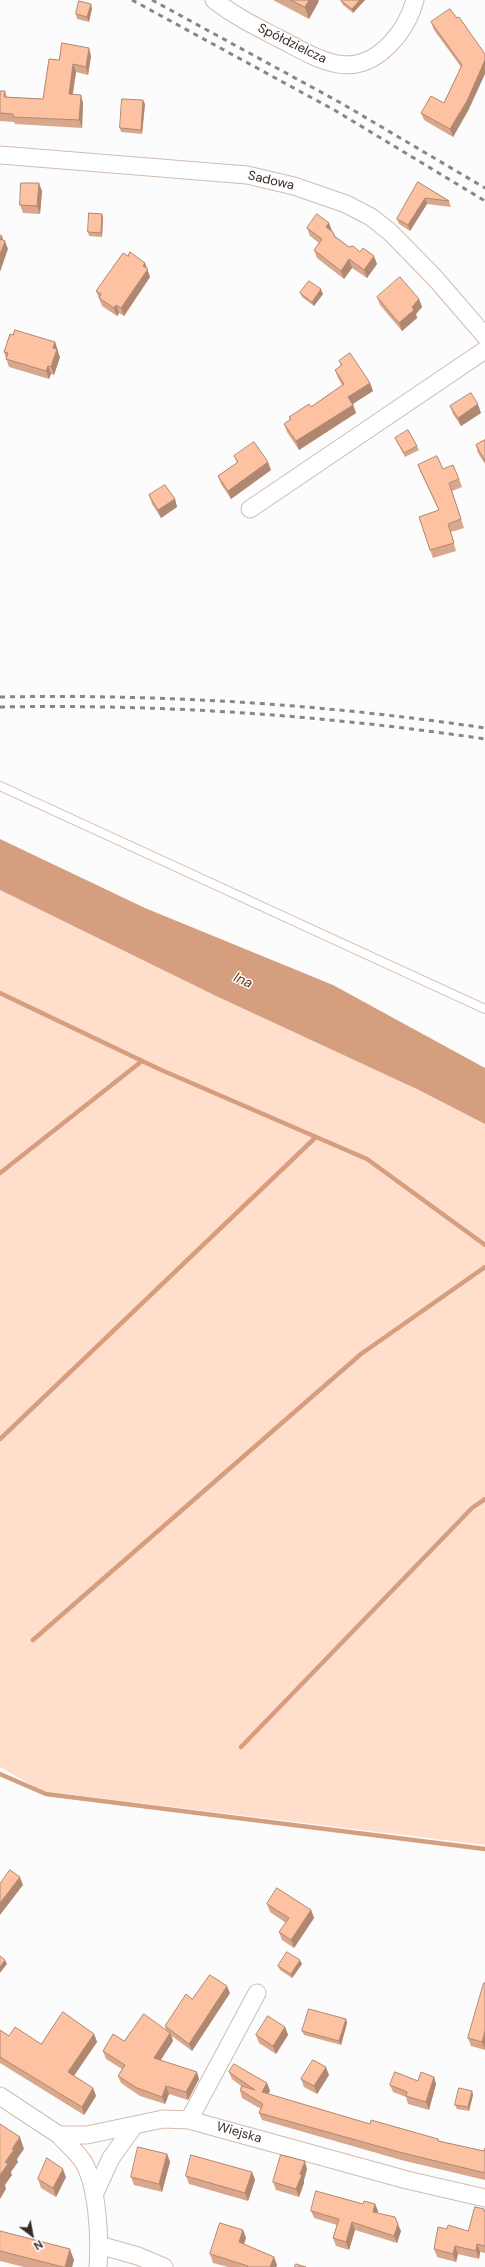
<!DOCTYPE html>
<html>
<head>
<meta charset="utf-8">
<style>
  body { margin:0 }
  #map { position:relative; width:485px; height:2267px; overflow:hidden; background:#fcfcfc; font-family:"DM Sans",sans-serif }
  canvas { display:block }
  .north { position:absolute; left:12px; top:2215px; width:40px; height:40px; -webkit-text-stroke:3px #fff; paint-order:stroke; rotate:148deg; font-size:11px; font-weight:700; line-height:16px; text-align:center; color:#352c27 }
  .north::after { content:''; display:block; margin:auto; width:14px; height:18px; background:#352c27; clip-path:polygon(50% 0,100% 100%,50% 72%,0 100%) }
</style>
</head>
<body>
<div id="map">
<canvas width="485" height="2267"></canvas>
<div class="north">N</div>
</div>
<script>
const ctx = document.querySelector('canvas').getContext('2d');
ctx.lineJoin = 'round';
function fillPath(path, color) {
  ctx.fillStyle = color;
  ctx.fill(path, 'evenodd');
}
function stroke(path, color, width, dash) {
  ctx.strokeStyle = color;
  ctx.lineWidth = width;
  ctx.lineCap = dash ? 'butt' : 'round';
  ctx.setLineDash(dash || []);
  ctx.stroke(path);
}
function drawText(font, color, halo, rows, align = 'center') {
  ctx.font = font + ' "DM Sans",sans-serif';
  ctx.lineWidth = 3;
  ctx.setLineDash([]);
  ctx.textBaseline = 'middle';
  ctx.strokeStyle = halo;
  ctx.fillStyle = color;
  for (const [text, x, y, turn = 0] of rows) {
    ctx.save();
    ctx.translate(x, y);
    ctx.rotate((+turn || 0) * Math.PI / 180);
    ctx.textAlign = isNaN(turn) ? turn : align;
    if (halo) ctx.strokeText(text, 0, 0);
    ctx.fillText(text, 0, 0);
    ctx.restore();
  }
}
fillPath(new Path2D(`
  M0,890L216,996L424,1092L485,1124V1845L42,1791L0,1767Z`), '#ffdecc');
fillPath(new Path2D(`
  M0,839L145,908L333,985L485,1068V1124L419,1090L216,996L0,890Z`), '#d59e7f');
stroke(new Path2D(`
  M0,993L159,1069L367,1159L485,1245
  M0,1173L142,1061
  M0,1439L316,1137
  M33,1640L361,1354L485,1267
  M241,1747L472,1508L485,1499
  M0,1774L46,1794L485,1849`), '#d59e7f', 4.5);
const lane = new Path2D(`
  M0,786L485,1009`);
const street = new Path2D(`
  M214,0C236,17 255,26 280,39C319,59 353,83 390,44C403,31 410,18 415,0
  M0,155L247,175L294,186L346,204L371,217L390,232L435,278L485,336
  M250,509L485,350
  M0,2096L59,2135H87L163,2119L189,2120L407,2180L485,2198
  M189,2120L257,1993
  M59,2135C67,2144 78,2153 84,2163C98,2188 100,2239 98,2267
  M94,2195L111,2158L134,2126
  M99,2245L138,2256L164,2267`);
stroke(lane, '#d3bbad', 10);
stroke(street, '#d3bbad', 19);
stroke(lane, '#fff', 8);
stroke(street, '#fff', 17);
stroke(new Path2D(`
  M132,0L336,111L485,201
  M152,0L341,103L485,188
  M0,697C163,694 324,704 485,728
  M0,707C163,704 324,715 485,739`), '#8b8683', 3, [5, 5]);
fillPath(new Path2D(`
  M273,0H318L319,1L309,19Z
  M342,0H365L353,13L343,5L341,1Z
  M92,8L89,22L77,19L76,14Z
  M457,18L469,109L453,137L424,120L421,113L444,103L461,67L434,30L431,22Z
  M91,56L88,75L76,72L73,95L83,103L82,128L15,124L14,122L0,121V91H5L7,97L43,99L59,60Z
  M145,104L142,134L121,132L120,128Z
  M418,182L449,201L451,207L427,204L410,231L399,224L397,219Z
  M42,191L40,214L23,213L20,205Z
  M102,214L103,218L102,237L89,236L88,232Z
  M329,223L332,231L335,236L349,247L377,264L367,278L352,268L344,279L317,258L314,250L319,243L310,236L307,228Z
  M128,256L145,263L150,277L124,316L119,313L117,316L102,306L96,291Z
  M300,293L323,294L314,306L302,297Z
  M377,297L419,299L422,307L416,314L417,318L402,331L380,305Z
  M13,335L55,342L58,351V352L60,357L54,375L51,374L49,379L9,367L4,352Z
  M339,361L370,383L373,391L353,404L356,413L299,450L287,432L284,424L290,420L289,417L311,407L342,385L338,378L335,370L341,366Z
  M450,406L481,413L461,426L453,414Z
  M395,438L417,446L419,450L405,457L397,442Z
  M485,440V464L478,453L476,445Z
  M234,456L271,470L231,499L221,484L218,476L237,463Z
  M418,465L443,469L459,479L462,487L452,491L464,528L451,532L456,551L433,558L430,550L439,510L421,473Z
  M149,495L175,499L177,507L161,518L152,504Z
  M267,1904L311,1910L314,1918L294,1948L282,1940L279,1932L286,1923L270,1912Z
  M302,1964L292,1978L280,1970L278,1966Z
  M485,1983V2050L471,2046L468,2038Z
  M230,1993L192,2051L172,2036L173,2041L160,2060L199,2079L188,2100L169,2094L165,2104L140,2096L121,2083L118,2076L122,2069L106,2059L103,2051L124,2041L166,2030L165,2026L192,1999Z
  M346,2019L347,2023L341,2045L304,2035L302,2031Z
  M285,2027L288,2035L276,2054L259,2043L256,2035Z
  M0,2030L9,2036L41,2044L94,2034L97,2042L74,2076L93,2088L96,2096L84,2115L0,2063Z
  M229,2072L267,2083L270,2091L268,2094L370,2124L438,2139L439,2141L484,2151L485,2148V2180L401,2160L262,2120L259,2113L261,2109L242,2098L240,2090L241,2086L232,2079Z
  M329,2075L317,2094L304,2087L301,2079Z
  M434,2077L436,2084L429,2110L408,2104L406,2097L393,2092L390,2085L418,2081Z
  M472,2091L473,2095L469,2111L457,2109L455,2105Z
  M167,2154L170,2162L162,2192L134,2185L131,2177Z
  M307,2169L304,2180V2183L299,2197L276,2190L273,2182Z
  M252,2172L255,2180L248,2201L189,2184L186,2176Z
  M66,2177L56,2197L41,2188L38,2179Z
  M363,2204H375L378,2211V2213L401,2231L397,2243L355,2230L349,2250L336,2246L333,2238L337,2225L314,2218L311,2211Z
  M484,2209L485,2211V2253L480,2252L479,2259L458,2254L456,2262L437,2257L434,2249L447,2229L468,2231Z
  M243,2230L246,2238L244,2244L274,2257L277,2265L276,2267H228L213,2263L210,2254Z
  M0,2231L74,2260L72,2267H24L0,2261Z`), '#d9a78b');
fillPath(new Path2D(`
  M309,0H318L319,1L309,19L305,7Z
  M360,0H365L353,13L352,9Z
  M91,4L92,8L89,22L87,17Z
  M89,48L91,56L88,75L86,67Z
  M485,60V74L469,109L453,137L450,129Z
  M73,64L76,72L71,102L69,94Z
  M81,95L83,103L82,128L79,120Z
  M143,100L145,104L142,134L141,130Z
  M39,183L42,191L40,214L37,206Z
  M425,198L427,204L410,231L408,225Z
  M102,214L103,218L102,237L101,233Z
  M329,223L332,231L326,227Z
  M2,236L4,243L5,241L8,249L0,272V239Z
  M374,256L377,264L367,278L364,270Z
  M349,259L352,268L344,279L341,271Z
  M145,263L150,277L124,316L121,308Z
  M321,289L323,294L314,306L312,302Z
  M419,299L422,307L416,314L417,318L402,331L399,323Z
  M116,305L119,313L117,316L114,308Z
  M55,342L58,351V352L60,357L54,375L51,367L53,348Z
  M48,366L51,374L49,379L46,371Z
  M370,383L373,391L351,405L348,397Z
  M478,404L481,413L461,426L458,418Z
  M353,405L356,413L299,450L296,441Z
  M268,462L271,470L231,499L228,491Z
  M175,499L177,507L161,518L158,510Z
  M20,1877L23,1885L0,1915V1903Z
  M311,1910L314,1918L294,1948L291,1940Z
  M5,1960L7,1964L0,1973V1967Z
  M300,1960L302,1964L292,1978L291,1974Z
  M227,1986L230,1993L192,2051L189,2044Z
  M346,2019L347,2023L341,2045L339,2041Z
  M285,2027L288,2035L276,2054L273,2046Z
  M485,2031V2049L482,2042Z
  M170,2033L173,2041L157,2066L154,2058Z
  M94,2034L97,2042L71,2080L68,2072Z
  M326,2067L329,2075L317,2094L314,2086Z
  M197,2072L199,2079L188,2100L186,2092Z
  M434,2077L436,2084L429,2110L426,2102Z
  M267,2083L270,2091L265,2100L262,2092Z
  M166,2086L169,2094L165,2104L162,2097Z
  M93,2088L96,2096L84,2115L82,2107Z
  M472,2091L473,2095L469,2111L468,2107Z
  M20,2137L24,2149L17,2159L18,2162L11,2172L12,2175L5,2185L6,2189L0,2199V2175L12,2149Z
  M167,2154L170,2162L162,2192L159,2184Z
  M305,2161L307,2169L304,2180V2183L299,2197L296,2189L300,2174Z
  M63,2169L66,2177L56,2197L53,2188Z
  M252,2172L255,2180L248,2201L245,2193Z
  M375,2204L378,2211L376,2220L373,2212Z
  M352,2222L355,2230L349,2250L346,2242Z
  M398,2224L401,2231L397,2243L394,2236Z
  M243,2230L246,2238L242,2250L239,2242Z
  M477,2244L480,2252L479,2259L476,2251Z
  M455,2246L458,2254L456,2262L453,2254Z
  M70,2249L74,2260L72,2267H65Z
  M274,2257L277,2265L276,2267H270Z`), '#b08871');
const building = new Path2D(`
  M291,0H309L305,7Z
  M342,0H360L352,9L341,1Z
  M79,1L91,4L87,17L76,14Z
  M450,9L457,18L459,17L485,54V60L467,101L450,129L421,113L431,96L444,103L462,65L431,22Z
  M62,43L89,48L86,67L73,64L69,94L81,95L79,120L13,117V114L0,113V91H5L4,97L43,99L49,59L59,60Z
  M122,99L143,100L141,130L120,128Z
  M418,182L449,201L425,198L408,225L397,219Z
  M21,183H39L37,206L20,205Z
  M89,213L102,214L101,233L88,232Z
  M317,214L329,223L326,227L333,232L334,236L349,247L353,246L360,252L363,248L374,256L364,270L349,259L341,271L314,250L322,239L307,228Z
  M0,235L2,236L0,239L5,241L0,255Z
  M130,252L145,263L143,266L148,269L121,308L116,305L114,308L99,298L101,294L96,291L123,253L128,256Z
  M400,277L419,299L412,307L414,310L399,323L377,297Z
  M309,281L321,289L312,302L300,293Z
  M15,330L55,342L53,348L57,349L51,367L48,366L46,371L6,359L8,353L4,352L10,334L13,335Z
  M350,353L370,383L348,397L353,405L296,441L284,424L291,419L289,417L309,404L311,407L344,384L335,370L342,365L339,361Z
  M471,393L478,404L458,418L450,406Z
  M408,430L417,446L404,453L395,438Z
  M485,440V461L476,445Z
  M254,442L268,462L228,491L218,476L238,462L234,456Z
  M437,456L443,469L453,465L459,479L449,483L461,519L448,524L454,543L430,550L419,517L439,510L418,465Z
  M165,485L175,499L158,510L149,495Z
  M10,1870L20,1877L0,1903V1884Z
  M277,1888L311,1910L291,1940L279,1932L289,1918L267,1904Z
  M287,1952L300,1960L291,1974L278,1966Z
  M0,1956L5,1960L0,1967Z
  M210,1975L227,1986L189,2044L165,2026L186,1994L192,1999Z
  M484,1983H485V2031L482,2042L468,2038Z
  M309,2009L346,2019L339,2041L302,2031Z
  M63,2012L94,2034L68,2072L93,2088L82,2107L0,2057V2030L9,2036L15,2027L41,2044Z
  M144,2014L170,2033L154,2058L197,2072L186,2092L166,2086L162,2097L137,2088L118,2076L125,2065L103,2051L113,2034L124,2041Z
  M268,2016L285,2027L273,2046L256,2035Z
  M313,2060L326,2067L314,2086L301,2079Z
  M234,2064L267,2083L262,2092L370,2124L371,2120L438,2139V2141L484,2151L485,2148V2173L399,2152L259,2113L263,2104L240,2090L242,2086L255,2090L229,2072Z
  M395,2072L418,2081L421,2072L434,2077L426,2102L406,2096L407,2092L390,2085Z
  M459,2088L472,2091L468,2107L455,2105Z
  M0,2124L20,2137L12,2149L14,2150L5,2162L8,2164L0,2175Z
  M138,2147L167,2154L159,2184L131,2177Z
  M191,2155L252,2172L245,2193L186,2176Z
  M281,2155L305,2161L300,2174L302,2175L296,2189L273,2182Z
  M47,2158L63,2169L53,2188L38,2179Z
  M316,2191L363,2204L364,2201L375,2204L373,2212L395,2217L398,2224L394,2236L352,2222L346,2242L333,2238L339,2219L311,2211Z
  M475,2207L484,2209V2211H485V2246L477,2244L476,2251L455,2246L453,2254L434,2249L438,2227L447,2229L448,2225L468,2231Z
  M220,2223L243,2230L239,2242L274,2257L270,2267H247L248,2266L210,2254Z
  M0,2231L70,2249L65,2267H63L0,2251Z
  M296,2264L306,2267H295Z`);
fillPath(building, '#fcc2a2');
stroke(building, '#b08871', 1);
drawText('13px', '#352c27', '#fff', [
  ["Spółdzielcza",292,44,26],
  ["Sadowa",271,181,13],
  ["Wiejska",239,2133,16]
]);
drawText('italic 14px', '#663310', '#fff', [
  ["Ina",243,981,25]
]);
</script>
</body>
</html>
